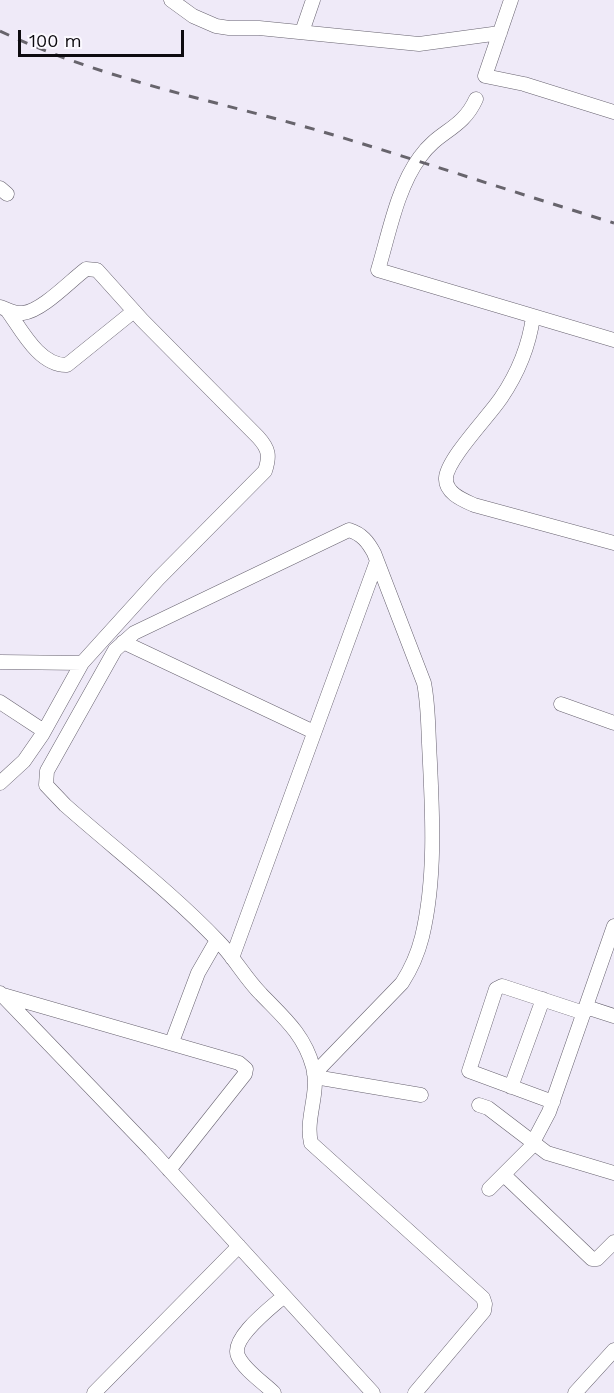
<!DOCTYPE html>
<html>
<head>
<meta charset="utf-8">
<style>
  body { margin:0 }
  #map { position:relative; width:614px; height:1393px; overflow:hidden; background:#efeaf8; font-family:"Work Sans",sans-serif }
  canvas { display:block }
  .scale { position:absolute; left:18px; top:30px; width:166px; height:27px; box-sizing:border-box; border:3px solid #0d0b10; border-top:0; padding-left:8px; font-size:18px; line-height:21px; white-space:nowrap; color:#0d0b10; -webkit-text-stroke:4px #fbf9ff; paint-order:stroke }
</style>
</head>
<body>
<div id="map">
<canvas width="614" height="1393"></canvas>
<div class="scale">100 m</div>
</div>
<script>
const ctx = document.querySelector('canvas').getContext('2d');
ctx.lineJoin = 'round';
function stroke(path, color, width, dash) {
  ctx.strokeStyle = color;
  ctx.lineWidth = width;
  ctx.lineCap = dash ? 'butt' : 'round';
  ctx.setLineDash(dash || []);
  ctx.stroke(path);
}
const minor = new Path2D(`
  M171,0L193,16L216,26L229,28H259L419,44L500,33
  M511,0L485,76L524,84L614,112
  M302,32L313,0
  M476,99C462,130 439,130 420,157C397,188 389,234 378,270L614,340
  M0,188L7,194
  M0,307C7,309 15,314 23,313C42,311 70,281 86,269L97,270L142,320L258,437C269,449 270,456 265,471L158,579L82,663L42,735L24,761L0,783
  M7,310C21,329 39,366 67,365L134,311
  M533,317C529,346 518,373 501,398C489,416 447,459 446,478C445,493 463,500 474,505L614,543
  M123,642L314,732
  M0,662L82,663
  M0,702L44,731
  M561,704L614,723
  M232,958L377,561
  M0,993L151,1150L373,1393
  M3,995L239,1063L246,1069L245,1074L169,1170
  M586,1007L614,1016
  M172,1042L198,973L217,940
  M314,1074L402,983C411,969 418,953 422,937C437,875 432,805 429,743C428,722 428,703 424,683L374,553C368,542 362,534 349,530L134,633L115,650L47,771L46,785L65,805C116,850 171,892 218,941C234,957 245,978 261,994C283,1017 304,1034 313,1067C320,1093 305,1118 311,1143L483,1298L485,1304L484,1311L415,1393
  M315,1077L421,1095
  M511,1087L543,999
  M553,1102L469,1071L496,989L502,986L584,1013
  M479,1105L488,1108L547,1153L614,1173
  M504,1175L592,1259H597L614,1242
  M489,1189L530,1148L549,1112L614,926
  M94,1393L239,1246
  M274,1393C264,1383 244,1370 238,1356C230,1338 272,1307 284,1296
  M575,1393L614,1350`);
stroke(minor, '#67626f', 15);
stroke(minor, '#fff', 14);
stroke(new Path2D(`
  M0,31C100,79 213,100 320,131C418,160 516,193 614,223`), '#67646c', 3, [10, 10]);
</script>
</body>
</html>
